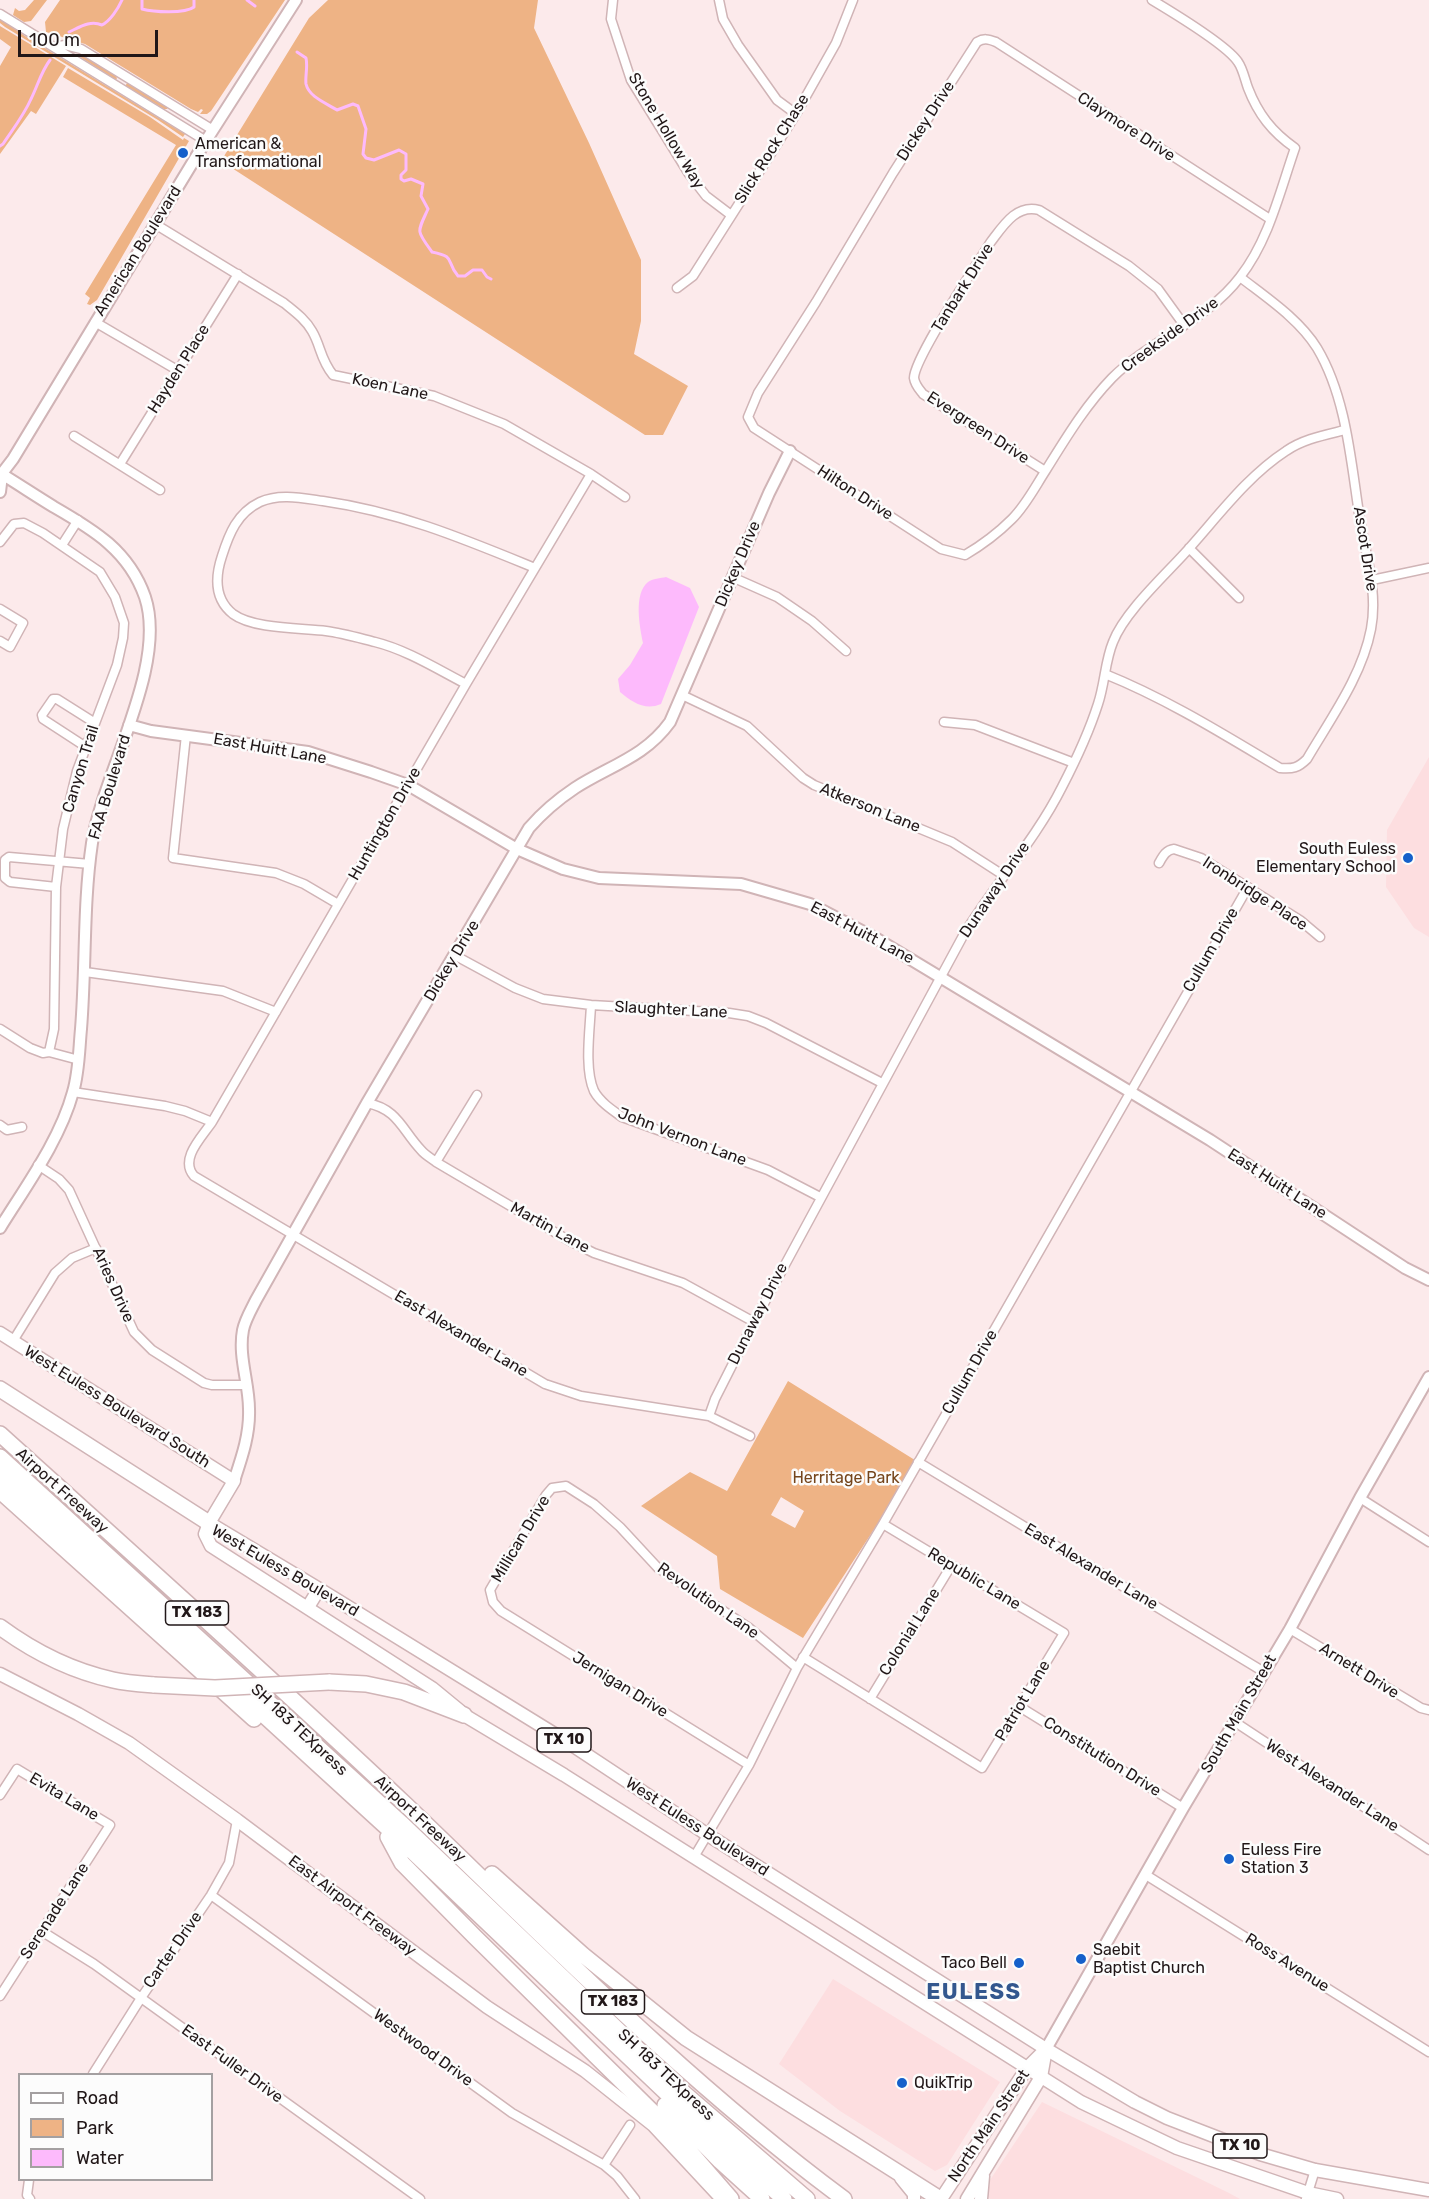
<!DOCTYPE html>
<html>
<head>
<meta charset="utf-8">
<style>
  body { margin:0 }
  #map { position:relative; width:1429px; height:2199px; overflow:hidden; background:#fceaeb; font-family:Rubik,sans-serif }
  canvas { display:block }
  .legend { position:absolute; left:18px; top:2073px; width:195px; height:108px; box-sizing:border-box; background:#fcfcfc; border:2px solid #a4a0a1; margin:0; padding:8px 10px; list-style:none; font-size:18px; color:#211718 }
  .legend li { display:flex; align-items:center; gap:12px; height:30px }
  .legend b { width:30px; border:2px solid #a4a0a1 }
  .scale { position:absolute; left:18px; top:30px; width:140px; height:27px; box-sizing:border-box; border:3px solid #211718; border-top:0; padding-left:8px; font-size:18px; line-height:21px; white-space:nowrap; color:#211718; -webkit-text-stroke:4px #fcfcfc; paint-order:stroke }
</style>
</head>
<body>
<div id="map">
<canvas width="1429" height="2199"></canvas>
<ul class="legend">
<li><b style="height:8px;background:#fff"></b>Road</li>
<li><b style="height:16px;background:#eeb385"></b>Park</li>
<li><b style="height:16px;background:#fdbafc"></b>Water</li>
</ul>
<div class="scale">100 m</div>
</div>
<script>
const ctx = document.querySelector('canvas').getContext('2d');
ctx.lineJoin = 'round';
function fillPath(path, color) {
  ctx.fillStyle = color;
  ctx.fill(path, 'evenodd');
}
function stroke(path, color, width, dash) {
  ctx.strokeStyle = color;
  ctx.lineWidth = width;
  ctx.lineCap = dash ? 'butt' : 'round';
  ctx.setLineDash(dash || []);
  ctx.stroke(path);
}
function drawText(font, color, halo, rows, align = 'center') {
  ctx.font = font + ' Rubik,sans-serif';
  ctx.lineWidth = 5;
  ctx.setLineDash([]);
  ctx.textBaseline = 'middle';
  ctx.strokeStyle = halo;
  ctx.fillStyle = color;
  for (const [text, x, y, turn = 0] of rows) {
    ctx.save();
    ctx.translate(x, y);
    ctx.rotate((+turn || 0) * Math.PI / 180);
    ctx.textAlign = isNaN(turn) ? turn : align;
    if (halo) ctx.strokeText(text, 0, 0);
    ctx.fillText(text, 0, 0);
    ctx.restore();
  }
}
fillPath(new Path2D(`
  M1429,757V937L1414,928L1386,887L1387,830Z
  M833,1979L1000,2082L947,2165L935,2171L840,2111L779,2064Z
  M1042,2102L1229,2193L1240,2199H990L988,2196L990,2180Z`), '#fddee0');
fillPath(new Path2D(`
  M34,0H47L31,21L24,22L13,15L15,8L19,11L25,10Z
  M60,0H285L211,111L207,114H200L203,110L201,109L198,112L191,109L85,44L46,32L45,22Z
  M328,0H538L534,28L589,143L641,260V321L634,354L688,386L663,435H645L221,161L309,18Z
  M0,19L25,36L185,134L183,137L158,120L5,27L0,23Z
  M0,26L66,66L36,114L31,111L0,154V66L11,47L0,39Z
  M77,55L86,57L115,75L117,78L116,80Z
  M68,68L150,117L183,140L184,138L189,141L97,300L90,305L87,304L90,298L85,294L176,145L63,77Z
  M128,82L168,107L167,109H164L125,86Z
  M788,1381L918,1462L803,1638L720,1589L717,1556L641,1506L690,1472L727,1491ZM781,1497L804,1511L795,1528L771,1515Z`), '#eeb385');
fillPath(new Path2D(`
  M666,577L690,588L699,607L661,704C645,711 632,702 620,692L618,679L630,665L643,643C640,628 633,594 648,582C652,579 661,578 666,577Z`), '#fdbafc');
stroke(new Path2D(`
  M142,0V9C153,12 185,14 194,7V0
  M247,0L255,6
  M69,32C80,27 90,20 102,25C110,21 118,9 122,0
  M297,52L306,58C308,67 305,76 306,84C309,97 326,103 337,110L353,104L358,106L366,129L363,154L366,158L374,160L399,150L406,154V170L401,175V179L404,181L411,179L423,184L421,196L428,209C417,233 416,230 432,252C457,257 445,261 458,276H465L473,270H482L487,277L491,279
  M0,146L3,144C13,129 24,115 31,99C38,85 41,72 50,60`), '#fdbafc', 3);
const minor = new Path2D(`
  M613,0L611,19L631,80L689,174L706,196L731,215
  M719,0L723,19L738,45L777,100L796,114
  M1152,0C1172,12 1227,45 1238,62C1243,69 1245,80 1248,88C1258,114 1272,132 1295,148C1280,191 1269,240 1240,277C1207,321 1151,339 1112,378C1085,406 1066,438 1046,470C1035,487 1026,505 1012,519C998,533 982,545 965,555L941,549L754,428L748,417L758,393L816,302L893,173L977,42C984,38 988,39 996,42L1270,219
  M0,14L206,141
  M54,47L65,45L81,49L213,130
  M155,224L284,303C295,312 305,319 312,331C321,346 320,359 333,375L434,396L504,424L591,474L625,497
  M677,288L693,276L796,114L836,43L853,0
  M95,322L177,370
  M74,436L160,490
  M120,464L238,274
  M1045,471L923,394C919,389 915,385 914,378C914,358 976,266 990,243C1003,226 1016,204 1039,210L1129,266L1158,289L1184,325
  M591,474L466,684L212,1122C202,1137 179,1159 194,1176L545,1384L581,1396L709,1416L750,1436
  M0,542L14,524L24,523L43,533L100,572L115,597L124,623L123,638L117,665L77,771L63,829L56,887L54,1029L49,1052
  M62,545L78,520
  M1189,548L1239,598
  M732,577L777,597L812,621L846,651
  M1372,580L1429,568
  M0,609L23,623L10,647L0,641
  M1105,674C1167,699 1223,734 1280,768C1293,769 1298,768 1307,759C1331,718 1362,676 1371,629C1378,592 1366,556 1360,520C1351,464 1347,398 1317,348C1299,319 1267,298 1240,277
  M466,684C437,669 407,650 375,642C359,638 342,633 326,631C301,628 253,629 233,614C214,599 215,577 222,556C229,534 237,513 260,502C279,493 302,498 323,501C400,512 464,539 535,568
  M682,695L747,726L803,778L814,785L952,842L1003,875
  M944,722L975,725L1074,763
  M186,735L173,858L276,873L304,884L338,904
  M86,747L43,719L42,715L53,699H57L95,723
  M1159,863C1163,856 1166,850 1174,849L1201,858L1301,921L1320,937
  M56,887L10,882L5,878V860L9,857L90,864
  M456,956L515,988L543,999L591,1005L729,1013L748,1016L766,1023L882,1083
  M85,972L223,991L276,1012
  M591,1005C590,1029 584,1069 594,1091C600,1102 612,1110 622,1117L768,1170L820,1197
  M0,1029L30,1048L43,1053L49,1052L79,1060
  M73,1092L165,1106L185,1111L212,1122
  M367,1103C398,1109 402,1130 421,1150C425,1155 431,1158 436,1162L568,1240L594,1253L683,1283L754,1322
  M0,1125L7,1130L22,1127
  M436,1162L477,1095
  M38,1165L59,1179L69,1190L134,1332L152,1350L204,1383L212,1385H246
  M13,1341L55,1273L72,1258L96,1248
  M709,1416L715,1399L754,1322L964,934C995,884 1036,839 1062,787C1076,760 1089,732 1098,704C1105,683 1105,661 1113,642C1124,613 1163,577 1184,554C1216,519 1246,477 1286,451C1303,439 1325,435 1345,430
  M918,1462L1264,1672
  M1360,1498L1429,1542
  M1290,1629L1421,1708L1429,1710
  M803,1657L982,1768L1064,1633L883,1524
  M870,1699L951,1566
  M1020,1707L1183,1808
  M1235,1722L1429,1850
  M749,1765L501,1611L493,1602L490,1590L546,1495L552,1488L566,1486L594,1504L620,1527L658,1568L748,1627L797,1668
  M0,1795L17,1769L110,1825L0,1996
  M694,1857L749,1765L797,1668L883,1524L1248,887
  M1146,1875L1429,2052
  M211,1895L512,2113L604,2165L617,2176L635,2199
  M43,1932L94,1964L420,2199
  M93,2074L141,1998L211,1895L229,1863L237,1820
  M604,2165L630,2125
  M29,2180L27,2195L30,2199
  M1306,2199L1315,2170`);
const tertiary = new Path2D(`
  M0,473C18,484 36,496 54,507C94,530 129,551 145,597C168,666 103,773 92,843C83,904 86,967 81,1029C79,1050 79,1072 73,1092C60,1140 26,1186 0,1228
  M0,476L13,459L202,147L296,0
  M0,492L2,475
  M129,725L151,731L308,752L371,772L408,785L517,849L563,869L599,878L741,884L810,904L877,939L1210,1140L1405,1268L1429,1280
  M234,1481C242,1457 250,1434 249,1409C249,1383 238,1356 243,1330C245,1320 251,1310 256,1300L367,1103L529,828C543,812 557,800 575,788C609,766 645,757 670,722L769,493L790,451
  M1046,2049L1183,1808L1290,1629L1360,1498L1429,1377`);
const secondary = new Path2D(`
  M0,1333L234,1481L209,1523L205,1534L211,1546L432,1688L460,1711
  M0,1674L78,1714L129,1743L237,1820L487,2007L585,2071L653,2125L722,2199
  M901,2178L914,2194V2199
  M941,2199L1027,2068L1046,2049
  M967,2199L1041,2077L1046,2049
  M981,2199L983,2176`);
const primary = new Path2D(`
  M209,1523L319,1589L569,1743L708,1835L1046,2049L1135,2102L1167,2118L1260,2154L1315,2170L1429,2190
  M308,1607L319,1589
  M464,1715L564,1775L1081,2102L1177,2148L1308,2193L1337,2199`);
const motorway = new Path2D(`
  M0,1389L209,1523
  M0,1434C136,1557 273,1679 406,1805C548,1941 686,2082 844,2199
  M0,1457L401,1823L685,2094L807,2199
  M0,1474L393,1833L676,2102L784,2199
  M0,1491L254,1719
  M0,1627C34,1652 72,1671 113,1680C126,1683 141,1684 154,1685
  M329,1682L366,1684L404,1692L464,1715
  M388,1837L402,1863L474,1936L672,2131L731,2199
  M492,1874L583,1955L686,2038L940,2199
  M665,2105L720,2161L762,2199`);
stroke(minor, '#d0b4b6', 11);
stroke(tertiary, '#d0b4b6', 14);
stroke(secondary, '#d0b4b6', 15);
stroke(primary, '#d0b4b6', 15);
stroke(motorway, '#d0b4b6', 18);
stroke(minor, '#fff', 8);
stroke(tertiary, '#fff', 10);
stroke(secondary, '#fff', 12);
stroke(primary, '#fff', 12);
stroke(motorway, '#fff', 15);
const motorwayBridge = new Path2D(`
  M154,1685L215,1688L329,1682`);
stroke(motorwayBridge, '#d0b4b6', 18, []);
stroke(motorwayBridge, '#fff', 15);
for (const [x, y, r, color] of [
  [183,153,6,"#1560ca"],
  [1408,858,6,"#1560ca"],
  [1229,1859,6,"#1560ca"],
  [1081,1959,6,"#1560ca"],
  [1019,1963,6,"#1560ca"],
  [902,2083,6,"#1560ca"]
]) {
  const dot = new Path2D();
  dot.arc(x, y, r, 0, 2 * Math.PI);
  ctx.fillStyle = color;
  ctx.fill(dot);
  stroke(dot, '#fcfcfc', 2);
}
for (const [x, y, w] of [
  [197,1613,63],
  [564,1740,54],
  [613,2002,63],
  [1240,2146,54]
]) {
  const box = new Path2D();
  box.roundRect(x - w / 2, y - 12, w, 24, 4.5);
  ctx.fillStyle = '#fcfcfc';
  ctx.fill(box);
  stroke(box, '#211718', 1.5);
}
drawText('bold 15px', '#211718', null, [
  ["TX 183",197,1613],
  ["TX 10",564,1740],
  ["TX 183",613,2002],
  ["TX 10",1240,2146]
]);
drawText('16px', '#211718', '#fcfcfc', [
  ["Dickey Drive",926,121,-57],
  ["Claymore Drive",1126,127,33],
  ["Stone Hollow Way",666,131,59],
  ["Slick Rock Chase",772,149,-58],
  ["American Boulevard",138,251,-58],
  ["Tanbark Drive",963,288,-58],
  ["Creekside Drive",1170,335,-36],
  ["Hayden Place",179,369,-58],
  ["Koen Lane",390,387,12],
  ["Evergreen Drive",978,428,33],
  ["Hilton Drive",855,493,33],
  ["Ascot Drive",1365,549,81],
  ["Dickey Drive",738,564,-67],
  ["East Huitt Lane",270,749,10],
  ["Canyon Trail",81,769,-73],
  ["FAA Boulevard",110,787,-73],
  ["Atkerson Lane",870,808,22],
  ["Huntington Drive",385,824,-60],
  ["Dunaway Drive",995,890,-56],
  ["Ironbridge Place",1255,894,33],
  ["East Huitt Lane",862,933,28],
  ["Cullum Drive",1211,950,-60],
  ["Dickey Drive",452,961,-59],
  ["Slaughter Lane",671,1010,3],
  ["John Vernon Lane",682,1137,21],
  ["East Huitt Lane",1277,1184,33],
  ["Martin Lane",550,1228,29],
  ["Aries Drive",113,1285,66],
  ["Dunaway Drive",758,1314,-63],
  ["East Alexander Lane",461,1334,31],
  ["Cullum Drive",970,1372,-60],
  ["West Euless Boulevard South",117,1407,32],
  ["Airport Freeway",62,1491,42],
  ["Millican Drive",521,1539,-59],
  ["East Alexander Lane",1091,1567,31],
  ["West Euless Boulevard",285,1571,30],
  ["Republic Lane",974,1579,31],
  ["Revolution Lane",708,1601,35],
  ["Colonial Lane",910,1632,-58],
  ["Arnett Drive",1359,1671,32],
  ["Jernigan Drive",620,1685,32],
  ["Patriot Lane",1023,1701,-59],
  ["South Main Street",1239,1714,-60],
  ["SH 183 TEXpress",299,1730,43],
  ["Constitution Drive",1102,1757,32],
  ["West Alexander Lane",1332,1786,33],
  ["Evita Lane",64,1797,31],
  ["Airport Freeway",420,1819,43],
  ["West Euless Boulevard",697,1827,33],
  ["East Airport Freeway",352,1906,37],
  ["Serenade Lane",55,1911,-57],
  ["Carter Drive",173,1950,-55],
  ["Ross Avenue",1287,1963,32],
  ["Westwood Drive",423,2048,36],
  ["East Fuller Drive",232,2064,36],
  ["SH 183 TEXpress",666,2075,43],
  ["North Main Street",989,2126,-56]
]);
drawText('16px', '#211718', '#fcfcfc', [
  ["American &",195,144],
  ["Transformational",195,162],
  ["South Euless",1396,849,"right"],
  ["Elementary School",1396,867,"right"],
  ["Euless Fire",1241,1850],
  ["Station 3",1241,1868],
  ["Saebit",1093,1950],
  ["Baptist Church",1093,1968],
  ["Taco Bell",1007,1963,"right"],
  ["QuikTrip",914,2083]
], 'left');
drawText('16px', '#75451b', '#fcfcfc', [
  ["Herritage Park",846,1478]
]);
ctx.letterSpacing = '1.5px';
drawText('bold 22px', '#33578e', '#fcfcfc', [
  ["EULESS",974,1993]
]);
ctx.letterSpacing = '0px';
</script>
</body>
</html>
